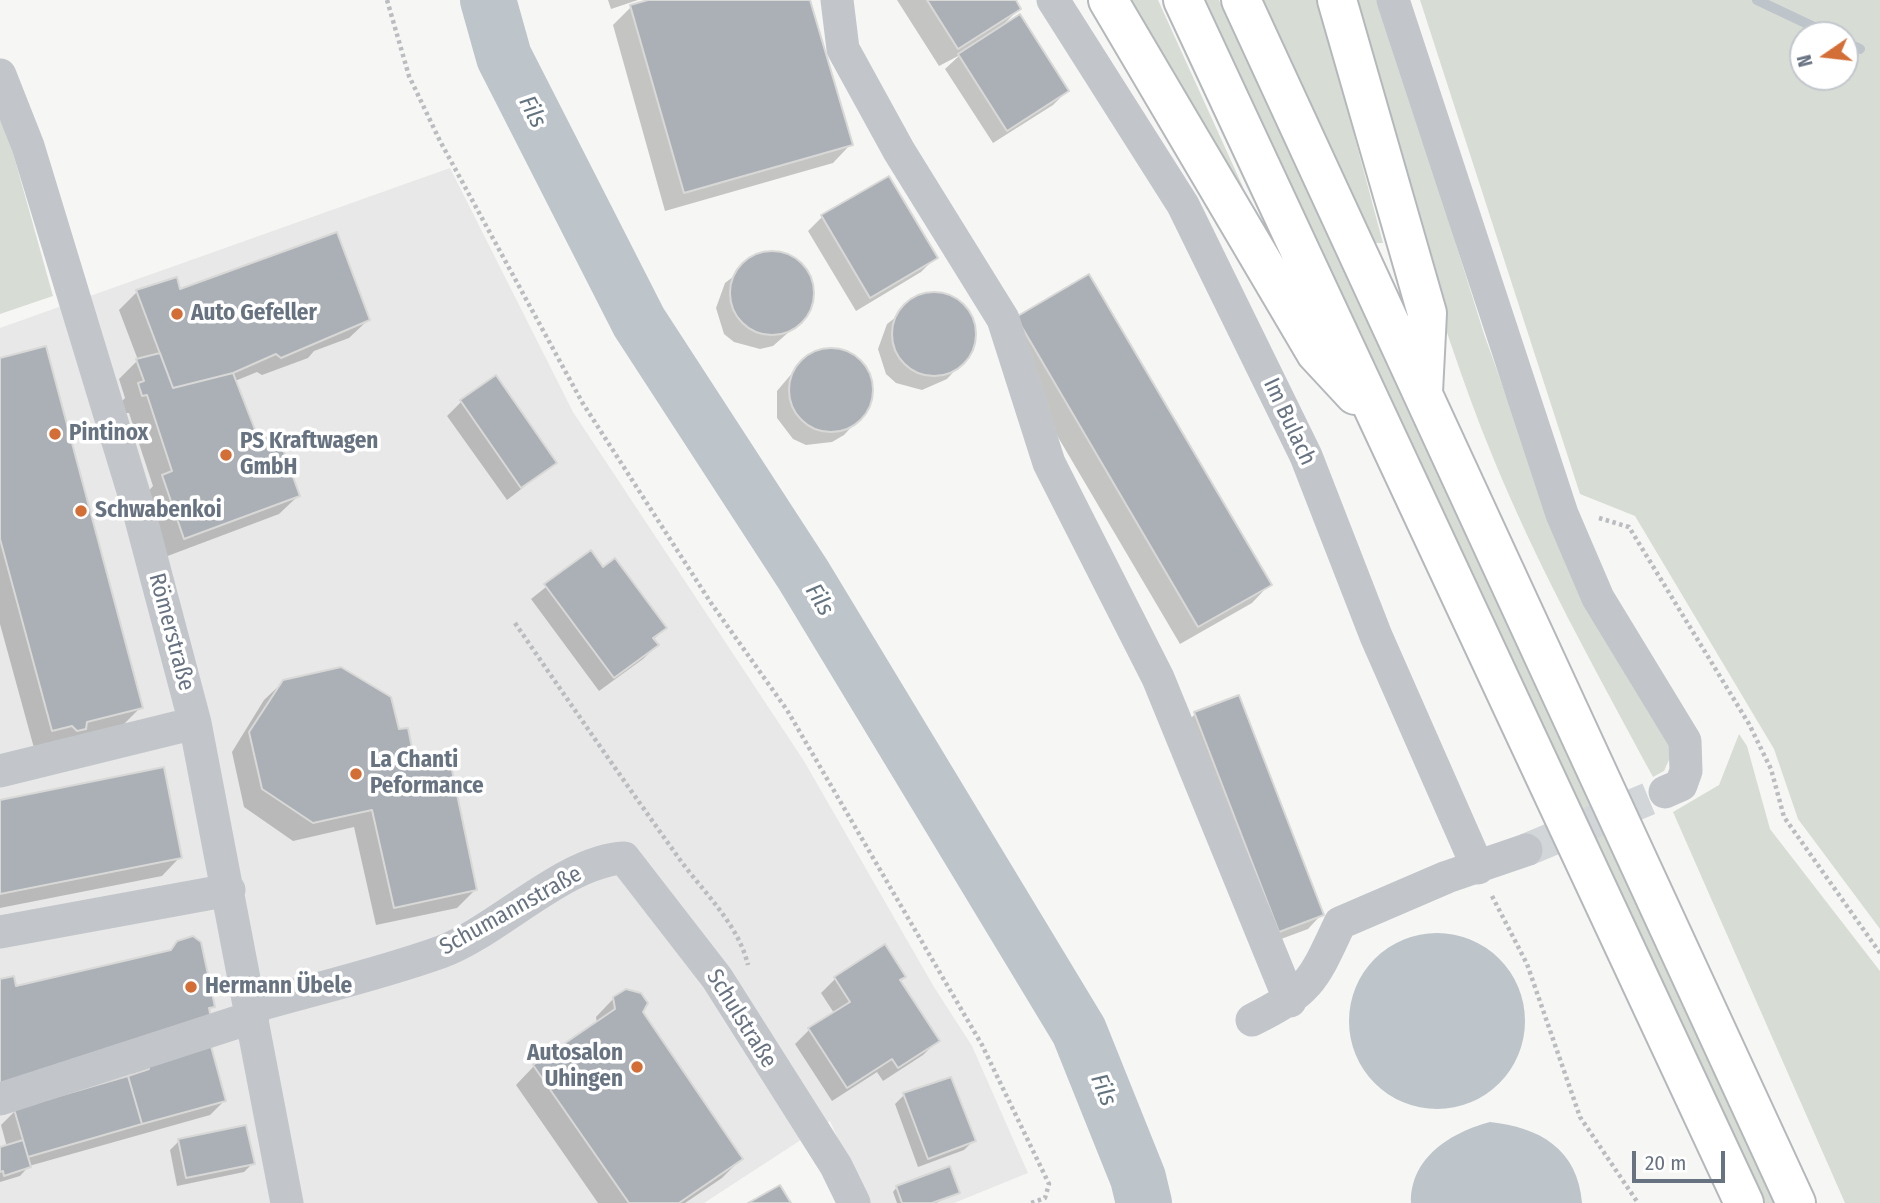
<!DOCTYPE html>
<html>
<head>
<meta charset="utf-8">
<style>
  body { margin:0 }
  #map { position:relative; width:1880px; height:1203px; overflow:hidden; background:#f6f7f4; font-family:"Fira Sans Condensed",sans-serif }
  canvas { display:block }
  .north { position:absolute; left:1789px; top:21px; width:70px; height:70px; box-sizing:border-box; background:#fff; border:2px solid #c3c7cd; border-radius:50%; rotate:256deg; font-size:19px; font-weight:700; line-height:28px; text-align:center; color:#687382 }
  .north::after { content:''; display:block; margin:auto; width:24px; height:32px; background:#d46e37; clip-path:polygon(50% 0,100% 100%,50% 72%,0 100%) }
  .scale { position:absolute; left:1632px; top:1151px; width:93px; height:32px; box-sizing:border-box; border:4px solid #687382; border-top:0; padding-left:9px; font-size:21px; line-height:24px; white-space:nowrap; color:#687382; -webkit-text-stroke:5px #fff; paint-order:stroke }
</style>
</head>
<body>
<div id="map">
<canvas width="1880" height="1203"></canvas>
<div class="north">N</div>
<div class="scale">20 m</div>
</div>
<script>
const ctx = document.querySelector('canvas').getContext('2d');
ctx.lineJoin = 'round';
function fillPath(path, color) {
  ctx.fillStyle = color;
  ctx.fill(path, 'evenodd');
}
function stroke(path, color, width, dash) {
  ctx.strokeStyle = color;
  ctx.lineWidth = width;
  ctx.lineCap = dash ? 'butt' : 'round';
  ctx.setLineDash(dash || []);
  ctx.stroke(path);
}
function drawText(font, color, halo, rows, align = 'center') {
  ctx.font = font + ' "Fira Sans Condensed",sans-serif';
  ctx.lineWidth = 7;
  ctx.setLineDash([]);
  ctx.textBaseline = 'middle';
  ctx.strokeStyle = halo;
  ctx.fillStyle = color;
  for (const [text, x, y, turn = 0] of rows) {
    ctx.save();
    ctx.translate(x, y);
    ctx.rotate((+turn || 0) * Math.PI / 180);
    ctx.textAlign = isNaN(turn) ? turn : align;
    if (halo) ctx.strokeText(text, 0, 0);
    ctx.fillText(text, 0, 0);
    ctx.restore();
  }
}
fillPath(new Path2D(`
  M450,168L573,412L804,761L934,987L972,1046L1028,1173L954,1203H867L830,1121L704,1203H0V328Z`), '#e7e8e7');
fillPath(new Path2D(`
  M1119,0H1158L1243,187L1237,190Z
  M1202,0H1219L1775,1203H1760Z
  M1262,0H1318L1383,243H1374Z
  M1349,0H1380L1484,334L1551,521L1665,728L1672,753L1664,771L1653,777C1596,671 1537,566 1492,455C1432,307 1393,152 1349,0Z
  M1420,0H1880V929L1798,819L1774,749L1635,516L1580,494ZM1803,35H1845V77H1803Z
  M0,106L53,296L0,314Z
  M1739,734L1747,746L1770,829L1880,971V1203H1845L1673,812L1719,785Z`), '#d7ddd5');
fillPath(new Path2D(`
  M1349 1021a88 88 0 1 1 176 0a88 88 0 1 1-176 0Z
  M1490,1122C1539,1127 1578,1149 1582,1203H1411C1410,1157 1452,1132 1490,1122Z`), '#bdc4ca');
fillPath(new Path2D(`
  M608,0H638L611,9Z
  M654,0H808L851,144L833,163L665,211L613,25L631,7Z
  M897,0H1014L1019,9L1001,27L1067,91L1053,105L993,143L945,69L960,55L939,66Z
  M822,217L935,258L921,272L856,311L808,231Z
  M774,253L798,263L812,286V299L799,323L773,346L760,349L734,342L724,334L716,308L725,283L762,254Z
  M179,291L368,320L349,338L314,351L308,358L262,375L257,372L235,381L258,442L298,496L279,514L165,557L145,495L153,486L129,413H124L120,403L125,398L119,379L138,360L119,310L137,292Z
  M936,294L960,304L968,314L974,340L961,364L947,379L922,390L896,383L886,374L878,349L887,324L924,295Z
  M1017,318L1270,584L1252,603L1180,644L999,337Z
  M833,350L857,360L870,382L871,396L858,420L844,435L832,442L806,445L793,439L777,418V391L799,365L820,351Z
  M0,360L141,707L122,726L34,748L0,624Z
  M461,402L555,463L507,500L447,416Z
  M590,552L602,569L665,628L653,640L657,645L643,659L599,691L531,599Z
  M284,681L398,731L475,890L457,908L376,925L354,827L293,841L244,807L232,752L264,700Z
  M1195,714L1322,914L1308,929L1265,945L1181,728Z
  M0,802L180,857L162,876L0,908Z
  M904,976L899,981L937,1041L923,1055L883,1081L877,1072L832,1101L795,1044L809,1030L834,1013L821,993L835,979Z
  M614,998L641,1012L741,1159L722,1178L685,1203H598L516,1085L534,1066L597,1024L596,1017Z
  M147,1058L224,1101L210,1115L29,1166L20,1176L0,1182V1148L7,1147L1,1125L15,1111L133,1075L132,1072Z
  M904,1095L974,1140L964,1150L918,1167L895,1104Z
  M179,1141L253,1163L244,1172L177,1186L170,1150Z
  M897,1187L958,1192L936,1203H897L893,1192Z`), '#0003');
stroke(new Path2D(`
  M1757,0L1831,35
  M1845,42L1860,49`), '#bdc4ca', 10);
stroke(new Path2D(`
  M488,0L504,57L639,322L804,576L1079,1031L1138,1178L1144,1203`), '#bdc4ca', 56);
const building = new Path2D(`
  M648,0H810L853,145L684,193L630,5Z
  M927,0H1016L1021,9L958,49Z
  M1020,14L1069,91L1007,131L958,54Z
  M889,176L938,258L870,298L821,215Z
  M337,232L370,320L281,358L276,354L233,373L173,388L136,290L177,277L180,289Z
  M730 293a42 42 0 1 1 84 0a42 42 0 1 1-84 0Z
  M1089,274L1272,585L1198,627L1016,317Z
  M892 334a42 42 0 1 1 84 0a42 42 0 1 1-84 0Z
  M46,346L143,708L87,722L86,729L77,731L72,726L52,731L0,539V358Z
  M789 390a42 42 0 1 1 84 0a42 42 0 1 1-84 0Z
  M160,353L173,388L233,373L259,440L277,433L300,496L184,539L162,475L172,471L147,395L142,396L138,383L144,381L136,359Z
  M496,375L557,463L521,488L460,400Z
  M591,550L603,567L615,558L667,628L653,638L659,645L614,678L544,584Z
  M341,667L391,697L399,729L408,728L414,758L448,751L477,890L394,908L372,810L313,823L262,789L249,732L283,680Z
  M1239,695L1324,915L1279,932L1194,712Z
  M164,767L182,858L0,894V800Z
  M193,936L201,942L215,1007L209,1008L211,1019L0,1085V979L14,976L16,986L171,950L177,941Z
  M885,944L906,977L900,980L940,1041L898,1068L892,1059L847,1088L808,1028L850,1002L834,977Z
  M626,989L641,993L648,1003L643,1012L743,1159L679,1203H629L533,1065L615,1009L613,997Z
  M209,1039L226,1101L142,1124L128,1076L149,1069L146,1056Z
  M128,1076L142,1124L28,1157L14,1109Z
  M951,1077L976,1141L928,1159L903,1093Z
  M246,1125L255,1164L186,1178L178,1139Z
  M23,1140L31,1167L4,1176L3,1171L0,1172V1147Z
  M950,1166L960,1193L932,1203H902L896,1186Z
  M780,1185L791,1203H748Z`);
fillPath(building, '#abb0b7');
stroke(building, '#d8d8d6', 2);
stroke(new Path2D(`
  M1526,850L1665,792`), '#d2d6d8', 33, [33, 17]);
const highway = new Path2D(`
  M1108,0L1316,353L1355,395
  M1183,0L1744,1203
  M1241,0L1796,1203
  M1337,0L1427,313L1423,392`);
stroke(highway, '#b5b8bb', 42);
stroke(new Path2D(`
  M387,0L409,76L440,141L582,402L711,603L787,710L982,1045L1049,1184L1045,1198L1031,1203
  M1599,518L1629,527L1749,724L1771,769L1784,817L1880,953
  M515,623C569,702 623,780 678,857C702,891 738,923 748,965
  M1492,896L1527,964L1580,1117L1638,1203`), '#babcbf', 4.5, [3.5, 3.5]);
stroke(new Path2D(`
  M837,0L843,49L899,151L1003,319L1049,463L1158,678L1290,1001
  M1053,0L1183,205L1306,456L1376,636L1478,868
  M1393,0L1562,514L1598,598L1685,741L1686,771L1681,785L1665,792
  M0,75L28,146L137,504L195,723L287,1203
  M0,771L195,723
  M0,932L229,890
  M252,1007C314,989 380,974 441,952C498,931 564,861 624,858L717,978L836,1166L854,1203
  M1252,1020C1310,991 1313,981 1340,923L1447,877L1526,850
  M0,1099L253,1017`), '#c2c5c9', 33);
stroke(highway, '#fff', 38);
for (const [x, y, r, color] of [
  [177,314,7,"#d46e37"],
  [55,434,7,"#d46e37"],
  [226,455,7,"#d46e37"],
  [81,511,7,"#d46e37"],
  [356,774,7,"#d46e37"],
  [191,987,7,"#d46e37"],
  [637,1067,7,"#d46e37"]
]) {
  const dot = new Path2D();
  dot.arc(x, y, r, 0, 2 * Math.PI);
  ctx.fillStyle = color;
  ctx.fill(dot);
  stroke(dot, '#fff', 2.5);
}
drawText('bold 23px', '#687382', '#fff', [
  ["Auto Gefeller",191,314],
  ["Pintinox",69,434],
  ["PS Kraftwagen",240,442],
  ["GmbH",240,468],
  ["Schwabenkoi",95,511],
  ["La Chanti",370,761],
  ["Peformance",370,787],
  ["Hermann Übele",205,987],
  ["Autosalon",623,1054,"right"],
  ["Uhingen",623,1080,"right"]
], 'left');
drawText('23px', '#687382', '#fff', [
  ["Im Bulach",1289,422,65],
  ["Römerstraße",171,632,75],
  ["Schumannstraße",511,911,-29],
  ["Schulstraße",741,1019,58]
]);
drawText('italic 24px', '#64747f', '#fff', [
  ["Fils",532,112,63],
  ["Fils",819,600,59],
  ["Fils",1103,1090,68]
]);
</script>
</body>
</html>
